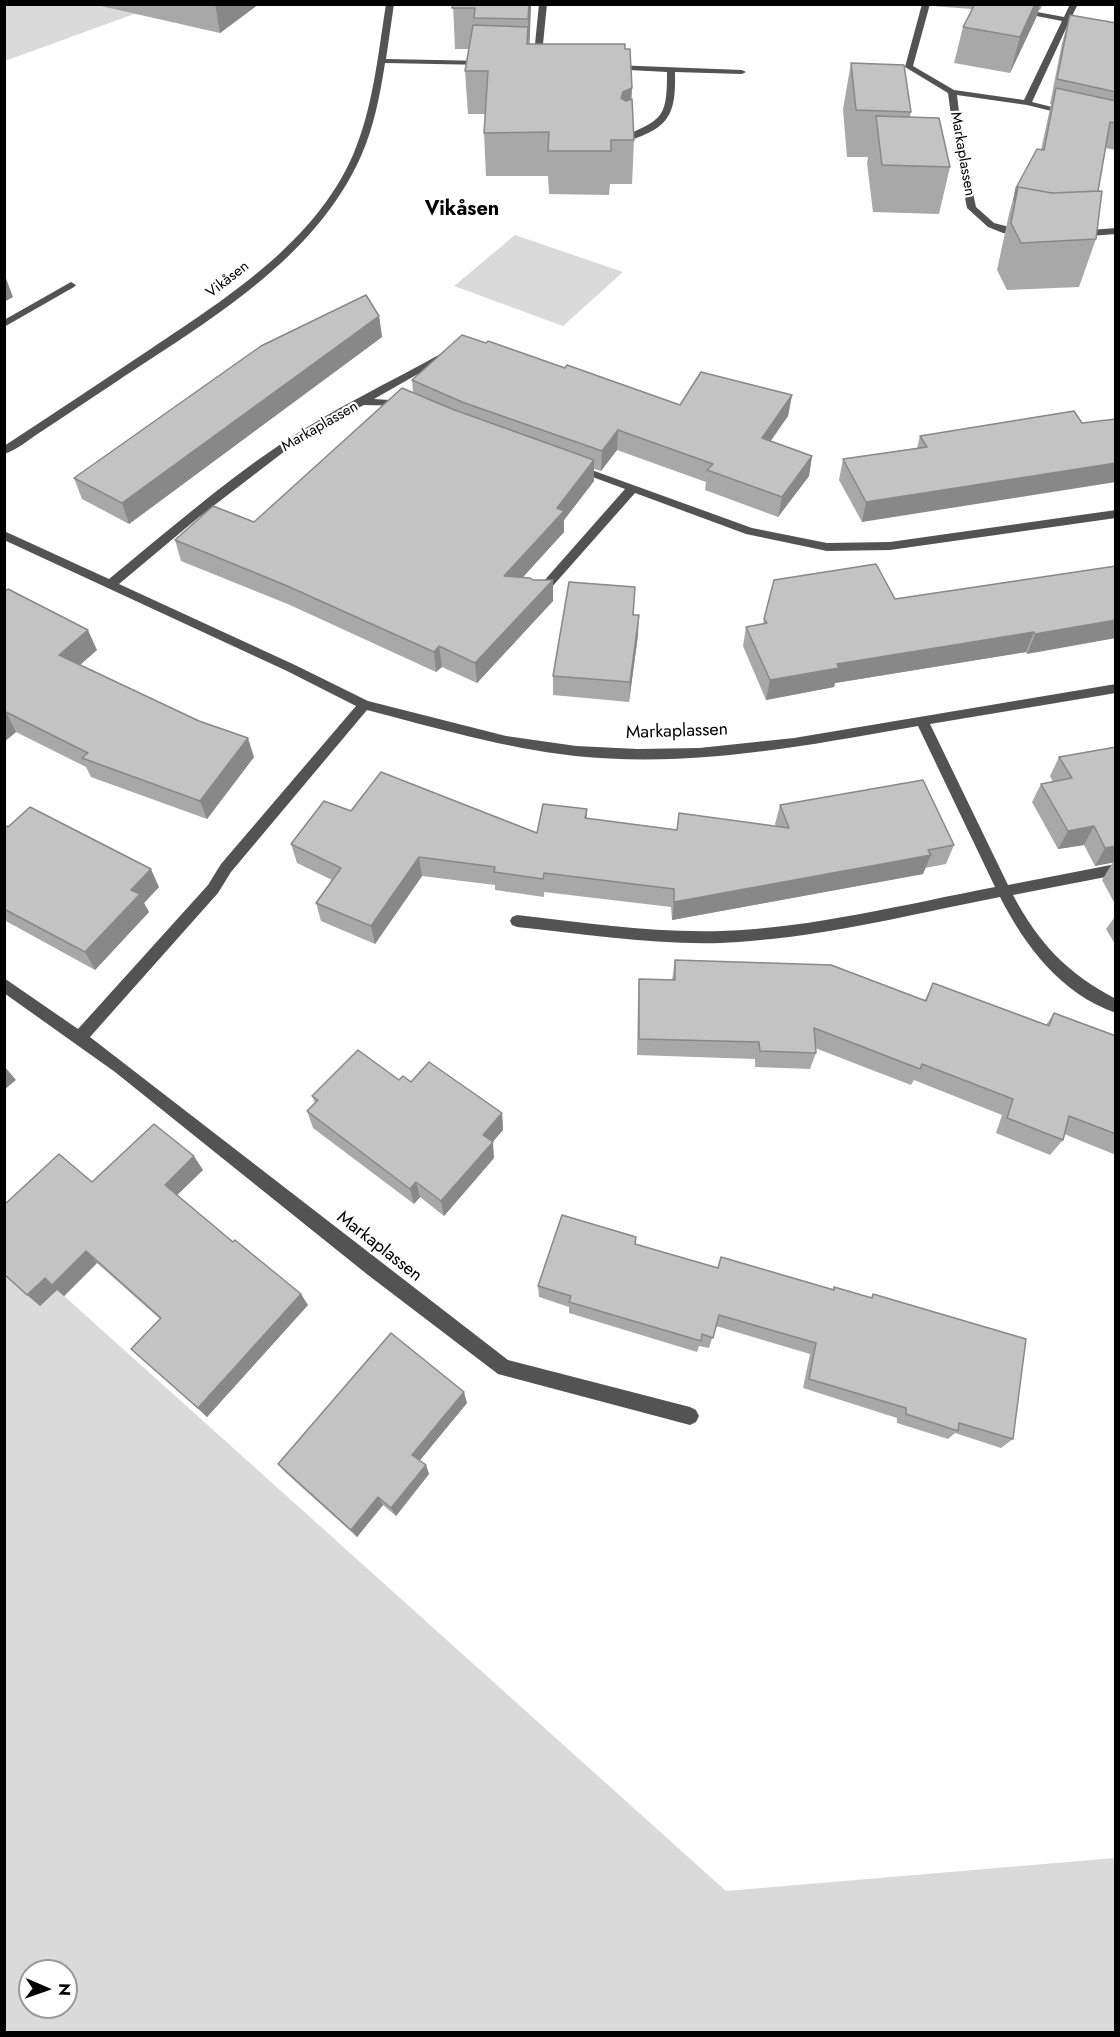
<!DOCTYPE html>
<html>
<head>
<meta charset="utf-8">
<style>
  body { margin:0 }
  #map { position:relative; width:1120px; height:2037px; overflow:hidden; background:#fff; font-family:Jost,sans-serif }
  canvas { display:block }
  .frame { position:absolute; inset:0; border:6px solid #000; pointer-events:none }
  .north { position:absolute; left:18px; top:1959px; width:60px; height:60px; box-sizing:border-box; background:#fff; border:2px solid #999; border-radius:50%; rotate:92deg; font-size:16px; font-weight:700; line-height:24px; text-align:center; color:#000 }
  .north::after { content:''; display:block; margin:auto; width:21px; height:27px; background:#000; clip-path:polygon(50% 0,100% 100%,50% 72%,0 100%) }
</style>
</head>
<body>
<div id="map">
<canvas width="1120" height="2037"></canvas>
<div class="frame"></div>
<div class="north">N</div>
</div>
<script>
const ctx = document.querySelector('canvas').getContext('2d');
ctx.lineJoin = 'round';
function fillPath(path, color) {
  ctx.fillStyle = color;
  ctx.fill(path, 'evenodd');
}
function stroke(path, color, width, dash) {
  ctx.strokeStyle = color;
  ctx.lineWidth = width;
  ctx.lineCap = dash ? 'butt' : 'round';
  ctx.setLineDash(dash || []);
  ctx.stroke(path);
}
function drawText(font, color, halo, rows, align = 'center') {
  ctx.font = font + ' Jost,sans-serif';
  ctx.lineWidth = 4.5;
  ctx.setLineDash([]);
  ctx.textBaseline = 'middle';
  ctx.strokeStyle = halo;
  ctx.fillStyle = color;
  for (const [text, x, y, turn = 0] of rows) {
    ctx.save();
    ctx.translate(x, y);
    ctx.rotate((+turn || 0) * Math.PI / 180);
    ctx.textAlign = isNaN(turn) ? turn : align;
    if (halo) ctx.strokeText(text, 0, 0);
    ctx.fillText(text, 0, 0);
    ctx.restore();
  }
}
fillPath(new Path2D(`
  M5,5H159L5,61Z
  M515,235L623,272L563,326L454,286Z
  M4,1242L726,1891L1115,1858V2032H5ZM30,1971H66V2007H30Z`), '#dadada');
fillPath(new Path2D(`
  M386,4H394L386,59L486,61L490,63L486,65L385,63C380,95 374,127 361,156C315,260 206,322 116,382C90,399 65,416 39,433C28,440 17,450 4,454V446C54,413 103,381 152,348C228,297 315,242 353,155C373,108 378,55 386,4Z
  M539,4H547L541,64L537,66L533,64Z
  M922,4H930L913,66L954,90L1024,100L1062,21L975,4H994L1064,17L1070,4H1078L1071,18L1116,26V30L1069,22L1032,102L1072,112V116L1027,105L957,95L963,146L976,207L994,223L1029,232V236L1003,233L988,227L967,208L955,146L948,93L905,67Z
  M613,65L742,70L746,72L742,74L675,72C676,116 669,128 625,142L622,141V137C663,119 667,118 667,72L610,69L609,67Z
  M1116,228V234L1077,237L1072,234L1077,231Z
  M71,282L76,285L74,287L4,327V320Z
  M444,352L453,354L374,399L404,401L408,402V406L364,405L334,420L285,451L199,517L119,584L295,665L368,701L506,736L576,746L638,749L699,748L794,738L1116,684V693L930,724L1008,885L1116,864V875L1013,895C1039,944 1067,973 1116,999V1013C1061,994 1025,946 1000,897C908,915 815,939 721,943C653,945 585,934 517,927L512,925L510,921L512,917L517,915C585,923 653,933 721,931C812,928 906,904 995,887L918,726C805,746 691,768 575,756C504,748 436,728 367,710L231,872L218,893L90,1037L508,1360L690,1407L696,1410L699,1416L696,1422L690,1425L498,1374L368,1275L115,1072L4,993V978L78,1029L208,885L221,864L356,706L287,671L4,540V531L109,579C164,534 219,486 278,446C330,410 389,383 444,352Z
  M575,464L752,528L827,543L890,542L1116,510V518L890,550L827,551L746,534L635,493L543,597H535V591L625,489L571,469L570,467Z`), '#535353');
fillPath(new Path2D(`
  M92,4H259L220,33Z
  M453,4H531L529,44L625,49L631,99L634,140L632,184H610L609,195L549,194L548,176H486L484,133L485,114H468L465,71L469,49H455Z
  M931,4H1043L1040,10H1039L1036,18L1010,73L954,63L963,27L972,9L932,6Z
  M1069,19L1116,23V150L1105,148L1098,191L1096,239L1079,287L1007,290L997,270L1009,214L1016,188L1041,150L1051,104H1050L1062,43Z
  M851,63L911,112L910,117L950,167L939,214L873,212L867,163L868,157H847L843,109Z
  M379,316L382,337L129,524L82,499L74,478Z
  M486,343L680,405L792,395L788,416L770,441L812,456L809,476L778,517L705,490L706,482L617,450L601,471L594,469V481L564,520V532L522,578L553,601L477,683L442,667L436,672L290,605L181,561L175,540L254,522L413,392L412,380Z
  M1074,411L862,522L839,480L843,459L917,448L920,436Z
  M1116,566L1027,654L1026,652L835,683L834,687L766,700L743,646L746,627L763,624L764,619Z
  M4,592L97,650L80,665L254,757L207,819L91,777L86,767L16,732L4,742Z
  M633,615L638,635L629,702L553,695V676Z
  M1116,747V906L1102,880L1113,862L1095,866L1084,845L1058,849L1032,802L1041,784L1053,782L1050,776L1059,757Z
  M780,805L954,845L946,864L925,868L923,874L672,920L671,907L544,892V897L495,890V885L422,876L375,944L321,921L316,903L332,880L297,863L291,844L351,811L537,833L587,809V819L677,830L776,826L775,824Z
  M4,825L159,887L144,903L149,912L95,970L4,920Z
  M1116,915V946L1106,929Z
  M675,960L925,1000L933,983L1046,1025L1054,1013L1116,1036V1155L1064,1134L1063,1140L1050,1155L996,1133L1002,1115L914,1080L911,1085L815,1048L816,1053L810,1069L755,1067V1059L637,1055L638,997L639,979L672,980Z
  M399,1080L502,1113L503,1130L492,1142L494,1158L444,1216L420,1197L414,1204L313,1128L307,1111L315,1103L312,1096Z
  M203,1170L177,1195L308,1305L207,1417L131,1349L160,1319L97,1263L64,1296L57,1290L40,1306L92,1182Z
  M635,1244L718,1268L721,1257L832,1290L834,1287L871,1298L873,1294L1013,1439L1001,1448L955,1433L948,1439L897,1423V1418L803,1388L810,1354L716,1326L709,1348L699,1346L697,1352L569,1313V1307L539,1297L538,1286Z
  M467,1403L419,1460L426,1465L429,1474L396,1516L383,1505L357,1537L286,1473L278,1464Z`), '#a8a8a8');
fillPath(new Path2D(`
  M215,4H259L220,33Z
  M529,4H531L529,60L528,19Z
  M1035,4H1040L1036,18L1010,73L1020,37Z
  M632,88L630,131L621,135L620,141L621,98L623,92Z
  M4,273L13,297L4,302Z
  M379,316L382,337L129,524L122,503Z
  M792,395L788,416L759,458L762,438Z
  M618,430L617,450L601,471L602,451Z
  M812,456L809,476L778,517L782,497Z
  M594,460V481L564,520V532L505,597L504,576Z
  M1116,463V482L862,522L866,502Z
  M553,580V601L477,683L475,663Z
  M639,615L638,635L629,702L630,682Z
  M1116,620V638L1027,654L1035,634Z
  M88,630L97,650L68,675L59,655Z
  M1034,632L1026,652L835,683L834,687L766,700L770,680L837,664Z
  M439,646L442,667L436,672L434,652Z
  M6,712L16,732L4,742V714Z
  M248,738L254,757L207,819L200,801Z
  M1094,826L1084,845L1058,849L1068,831Z
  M1116,846V862L1095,866L1105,848Z
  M931,855L923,874L672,920L674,902Z
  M419,857L422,876L375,944L371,926Z
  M151,869L159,887L144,903L149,912L95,970L85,952L131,890Z
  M4,1066L16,1080L4,1090Z
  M502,1113L503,1130L485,1151L483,1135Z
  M493,1142L494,1158L444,1216L441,1201Z
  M194,1156L203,1170L174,1198L165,1185Z
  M416,1182L420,1197L414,1204L410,1189Z
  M86,1251L97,1263L64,1296L57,1290L40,1306L27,1295L45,1278Z
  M301,1294L308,1305L207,1417L198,1408Z
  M464,1392L467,1403L417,1464L412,1455Z
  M426,1465L429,1474L396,1516L391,1508Z
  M378,1497L383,1505L357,1537L351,1530Z`), '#888');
const building = new Path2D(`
  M453,4H529L528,19L474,18L475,8H452Z
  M975,4H1035L1020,37L963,27Z
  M1070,15L1116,23V92L1057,79L1069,19Z
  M473,25L528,27L527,44H625V49H630L632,88L623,92L621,98L626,101L632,99L634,140H611V151H548L549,132L484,133L488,71H465Z
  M851,63L904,65L911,112L856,110Z
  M1056,88L1116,101V123L1110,122L1098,191L1052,193L1018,187L1014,200L1016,188L1037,149L1044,150Z
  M876,116L939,118L950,167L882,165Z
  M1018,187L1052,193L1102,191L1096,239L1021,243L1011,223Z
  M366,295L379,316L122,503L74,478L261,346Z
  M462,335L486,343L488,341L565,368L567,365L680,405L701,372L792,395L762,438L812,456L782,497L707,470L713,464L618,430L602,451L462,402L412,380Z
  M402,388L452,409L594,460L557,508L564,511L504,576L530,578L533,580H553L475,663L439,646L434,652L285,585L175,540L213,506L254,522Z
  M1074,411L1082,423L1116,419V463L866,502L843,459L927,447L920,436Z
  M876,564L895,599L1116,566V620L1035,634L1034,632L837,664L839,668L770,680L746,627L767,623L764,619L774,580Z
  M569,582L635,587L633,615H639L630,682L553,676Z
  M8,589L88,630L59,655L199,721L248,738L200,801L82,758L88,753L6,712L4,714V592Z
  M1116,747V846L1105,848L1094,826L1068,831L1041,784L1072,778L1059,757Z
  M381,772L537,833L543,804L587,809L585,818L677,830L679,813L789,828L780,805L923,780L954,845L928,850L931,855L674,902V889L544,873L543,879L494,872L495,867L419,857L371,926L316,903L341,868L291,844L324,801L351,811Z
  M30,807L151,869L131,890L140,894L85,952L4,909V825L8,827Z
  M675,960L831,965L926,1001L933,983L1049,1026L1054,1013L1116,1036V1134L1069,1116L1063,1140L1007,1118L1013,1099L922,1064L920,1069L814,1028L816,1053L760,1051L759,1042L639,1039V979L675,980Z
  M358,1050L399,1080L403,1076L411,1082L429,1062L502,1113L483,1135L493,1142L441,1201L416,1182L410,1189L307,1111L318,1100L312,1096Z
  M154,1124L194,1156L165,1185L233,1242L235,1240L301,1294L198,1408L131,1349L161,1318L86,1251L52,1285L45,1278L27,1295L4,1274V1205L59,1154L92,1182Z
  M562,1215L636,1237L635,1244L718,1268L721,1257L834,1290V1287L872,1298L873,1294L1026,1339L1013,1439L959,1423L958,1431L906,1414V1408L809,1379L816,1343L719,1315L713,1338L702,1334L701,1341L569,1302L571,1296L538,1286Z
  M391,1333L464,1392L412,1455L426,1465L391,1508L378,1497L351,1530L278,1464Z`);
fillPath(building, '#c3c3c3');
stroke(building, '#888', 1.5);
drawText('15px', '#000', '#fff', [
  ["Markaplassen",962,154,80],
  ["Vikåsen",228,280,-38],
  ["Markaplassen",320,427,-30]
]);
drawText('18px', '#000', '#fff', [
  ["Markaplassen",677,732,-2],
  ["Markaplassen",379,1247,38]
]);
drawText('bold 20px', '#000', '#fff', [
  ["Vikåsen",462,210]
]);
</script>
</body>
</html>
